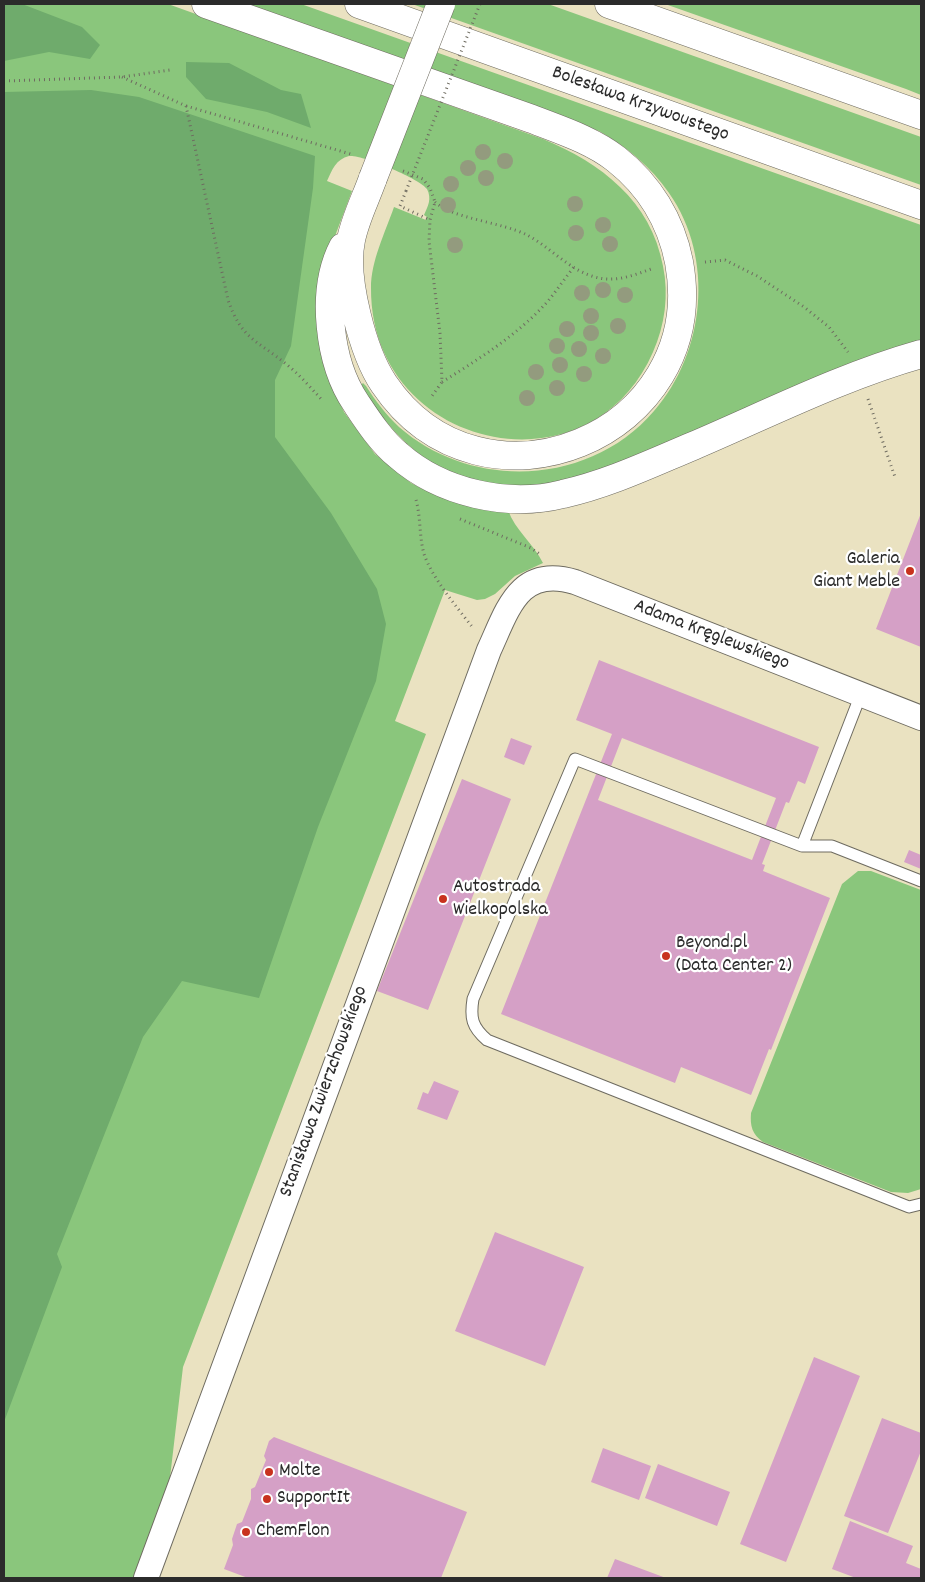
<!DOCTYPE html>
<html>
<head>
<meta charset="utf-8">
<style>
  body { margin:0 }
  #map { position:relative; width:925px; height:1582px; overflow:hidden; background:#eae2c1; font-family:Dekko,sans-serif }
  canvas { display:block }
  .frame { position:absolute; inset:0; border:5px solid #2b2b2b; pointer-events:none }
</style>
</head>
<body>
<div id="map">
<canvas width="925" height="1582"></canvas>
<div class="frame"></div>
</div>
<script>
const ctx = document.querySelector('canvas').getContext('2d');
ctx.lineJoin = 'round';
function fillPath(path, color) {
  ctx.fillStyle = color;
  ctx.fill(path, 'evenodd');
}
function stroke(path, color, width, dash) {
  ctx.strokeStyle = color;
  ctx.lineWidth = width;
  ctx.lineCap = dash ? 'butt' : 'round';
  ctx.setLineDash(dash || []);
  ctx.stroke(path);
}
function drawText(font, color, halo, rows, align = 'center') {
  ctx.font = font + ' Dekko,sans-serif';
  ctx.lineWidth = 4.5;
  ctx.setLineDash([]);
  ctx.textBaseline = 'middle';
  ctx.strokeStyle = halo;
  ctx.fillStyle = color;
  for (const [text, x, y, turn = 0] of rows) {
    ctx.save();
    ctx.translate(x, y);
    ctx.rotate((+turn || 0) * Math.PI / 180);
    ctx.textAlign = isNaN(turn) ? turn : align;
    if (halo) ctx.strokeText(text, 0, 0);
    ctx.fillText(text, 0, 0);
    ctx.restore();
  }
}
fillPath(new Path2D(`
  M4,4H168L543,139C601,163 651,201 663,266C669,295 665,325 653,352C589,499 370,449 371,288C371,261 385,233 394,207L426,220L427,217L424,215C428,206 432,199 427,189C421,179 361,154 349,156C336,159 332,170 327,181L352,191L329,252L331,383L344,412L375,454L411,483L429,492L508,510C515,530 533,543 543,563L515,576L495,594L485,599L477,600L445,590L395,721L426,734L183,1367L167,1503L138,1578H4Z
  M246,4H301L921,225V340L621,463C594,472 567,481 539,485C457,495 400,452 361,385L363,383L366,386C375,400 386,415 399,427C472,491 590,486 654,411C705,353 715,258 669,193C651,167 627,147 599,131Z
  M412,4H548L921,137V185Z
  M665,4H921V95L906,89Z
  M858,871H871L921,890V1189L908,1193L891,1192L763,1142C752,1134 750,1126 751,1113L842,884Z`), '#8ac67c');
fillPath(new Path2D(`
  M4,4H22L82,27L100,45L90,59L49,52L4,61Z
  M186,62L229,63L281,90L301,94L311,128L267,112L206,99L186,77Z
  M91,90L139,97L315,156L313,188L291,346L275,380V437L331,513L377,589L386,624L376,681L318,827L259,998L182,981L143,1037L57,1254L62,1267L4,1422V92Z`), '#6fab6c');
fillPath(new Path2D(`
  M921,513V647L876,629Z
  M599,660L819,747L805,784L798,781L789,803L786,802L762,864L765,865L763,871L830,898L771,1050L769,1049L751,1095L681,1067L675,1083L501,1014L612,734L576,720ZM622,738L776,798L752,860L598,800Z
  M511,738L532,746L524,765L504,757Z
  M462,779L511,799L428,1010L377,991Z
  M909,850L921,855V869L904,862Z
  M434,1081L459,1091L447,1120L417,1109L423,1092L428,1094Z
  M495,1232L584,1267L545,1366L455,1331Z
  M814,1357L860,1376L786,1562L740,1544Z
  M882,1418L921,1433V1451L888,1533L844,1516Z
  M274,1437L467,1512L441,1578H248L224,1569L233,1545L232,1539L237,1524L242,1522L251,1499V1489L255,1487L266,1460L264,1456L269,1441Z
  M603,1448L651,1466L639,1500L591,1482Z
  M658,1464L730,1492L717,1526L645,1498Z
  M850,1521L913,1546L906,1563L921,1569V1578H856L832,1569Z
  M615,1559L666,1578H607Z`), '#d5a0c6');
const service = new Path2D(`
  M802,846L861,694
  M921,881L832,846H802L575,759L473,999C470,1018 472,1027 487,1040L909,1207L921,1204`);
const minor = new Path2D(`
  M146,1578L489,650C508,609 519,565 575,582L921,718`);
const secondary = new Path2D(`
  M206,4L532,119C560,130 592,140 616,159C649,185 671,221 679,262C711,436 482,529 384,384C363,353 343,278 351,240C355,219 366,198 373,178
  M359,4L921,205
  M609,4L921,115
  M343,247C320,291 329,363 356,403C368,421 381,441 398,455C441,493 508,508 563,494C608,484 650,464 693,446C768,414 843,376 921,354`);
stroke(service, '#6e6b60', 13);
stroke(minor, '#6e6b60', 26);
stroke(secondary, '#6e6b60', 29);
stroke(new Path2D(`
  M122,77L186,106L228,300C242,340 257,340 286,364C299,374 311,388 322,400
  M4,81L122,77L170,70
  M186,106L354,155
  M403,171L423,179L430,188L435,202L430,220L429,241L440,333L442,382L432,396
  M406,191L400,206L430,220
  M435,202C453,219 502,222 527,235C550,247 569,270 595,277C616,283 634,275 654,268
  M705,262L725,260L757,276L804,307L829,327L848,352
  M442,382C479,359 519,334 548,301C557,290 565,278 574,267
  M868,399L895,477
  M416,500C421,518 419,536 424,554C432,578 457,607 473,628
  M460,519L531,548L541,555`), '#6e6b60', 3, [1, 4]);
stroke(service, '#fff', 11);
stroke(minor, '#fff', 24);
stroke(secondary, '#fff', 28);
const secondaryBridge = new Path2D(`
  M373,178L441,4`);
stroke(secondaryBridge, '#6e6b60', 29, []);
stroke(new Path2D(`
  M406,191L480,4`), '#6e6b60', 3, [1, 4]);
stroke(secondaryBridge, '#fff', 28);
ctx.fillStyle = '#939b7e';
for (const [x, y] of [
  [483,152],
  [505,161],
  [468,168],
  [486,178],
  [451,184],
  [575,204],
  [448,205],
  [603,225],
  [576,233],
  [610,244],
  [455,245],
  [603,290],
  [582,293],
  [625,295],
  [591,316],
  [618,326],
  [567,329],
  [591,333],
  [557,346],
  [579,349],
  [603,356],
  [560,365],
  [536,372],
  [584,374],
  [557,388],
  [527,398]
]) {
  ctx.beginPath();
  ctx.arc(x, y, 8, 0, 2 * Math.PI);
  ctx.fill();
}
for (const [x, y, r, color] of [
  [910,571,5,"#c8321e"],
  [443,899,5,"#c8321e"],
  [666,956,5,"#c8321e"],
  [269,1472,5,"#c8321e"],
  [267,1499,5,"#c8321e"],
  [246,1532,5,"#c8321e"]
]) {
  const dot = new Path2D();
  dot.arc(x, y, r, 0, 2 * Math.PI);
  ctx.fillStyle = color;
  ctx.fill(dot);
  stroke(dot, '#fff', 2);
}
drawText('20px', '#2b2b2b', '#fff', [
  ["Bolesława Krzywoustego",640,105,20],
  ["Adama Kręglewskiego",711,636,21],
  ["Stanisława Zwierzchowskiego",325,1092,-70]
]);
drawText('20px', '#2b2b2b', '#fff', [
  ["Galeria",900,560,"right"],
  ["Giant Meble",900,583,"right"],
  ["Autostrada",453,888],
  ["Wielkopolska",453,911],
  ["Beyond.pl",676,944],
  ["(Data Center 2)",676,967],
  ["Molte",279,1472],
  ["SupportIt",277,1499],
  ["ChemFlon",256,1532]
], 'left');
</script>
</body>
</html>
